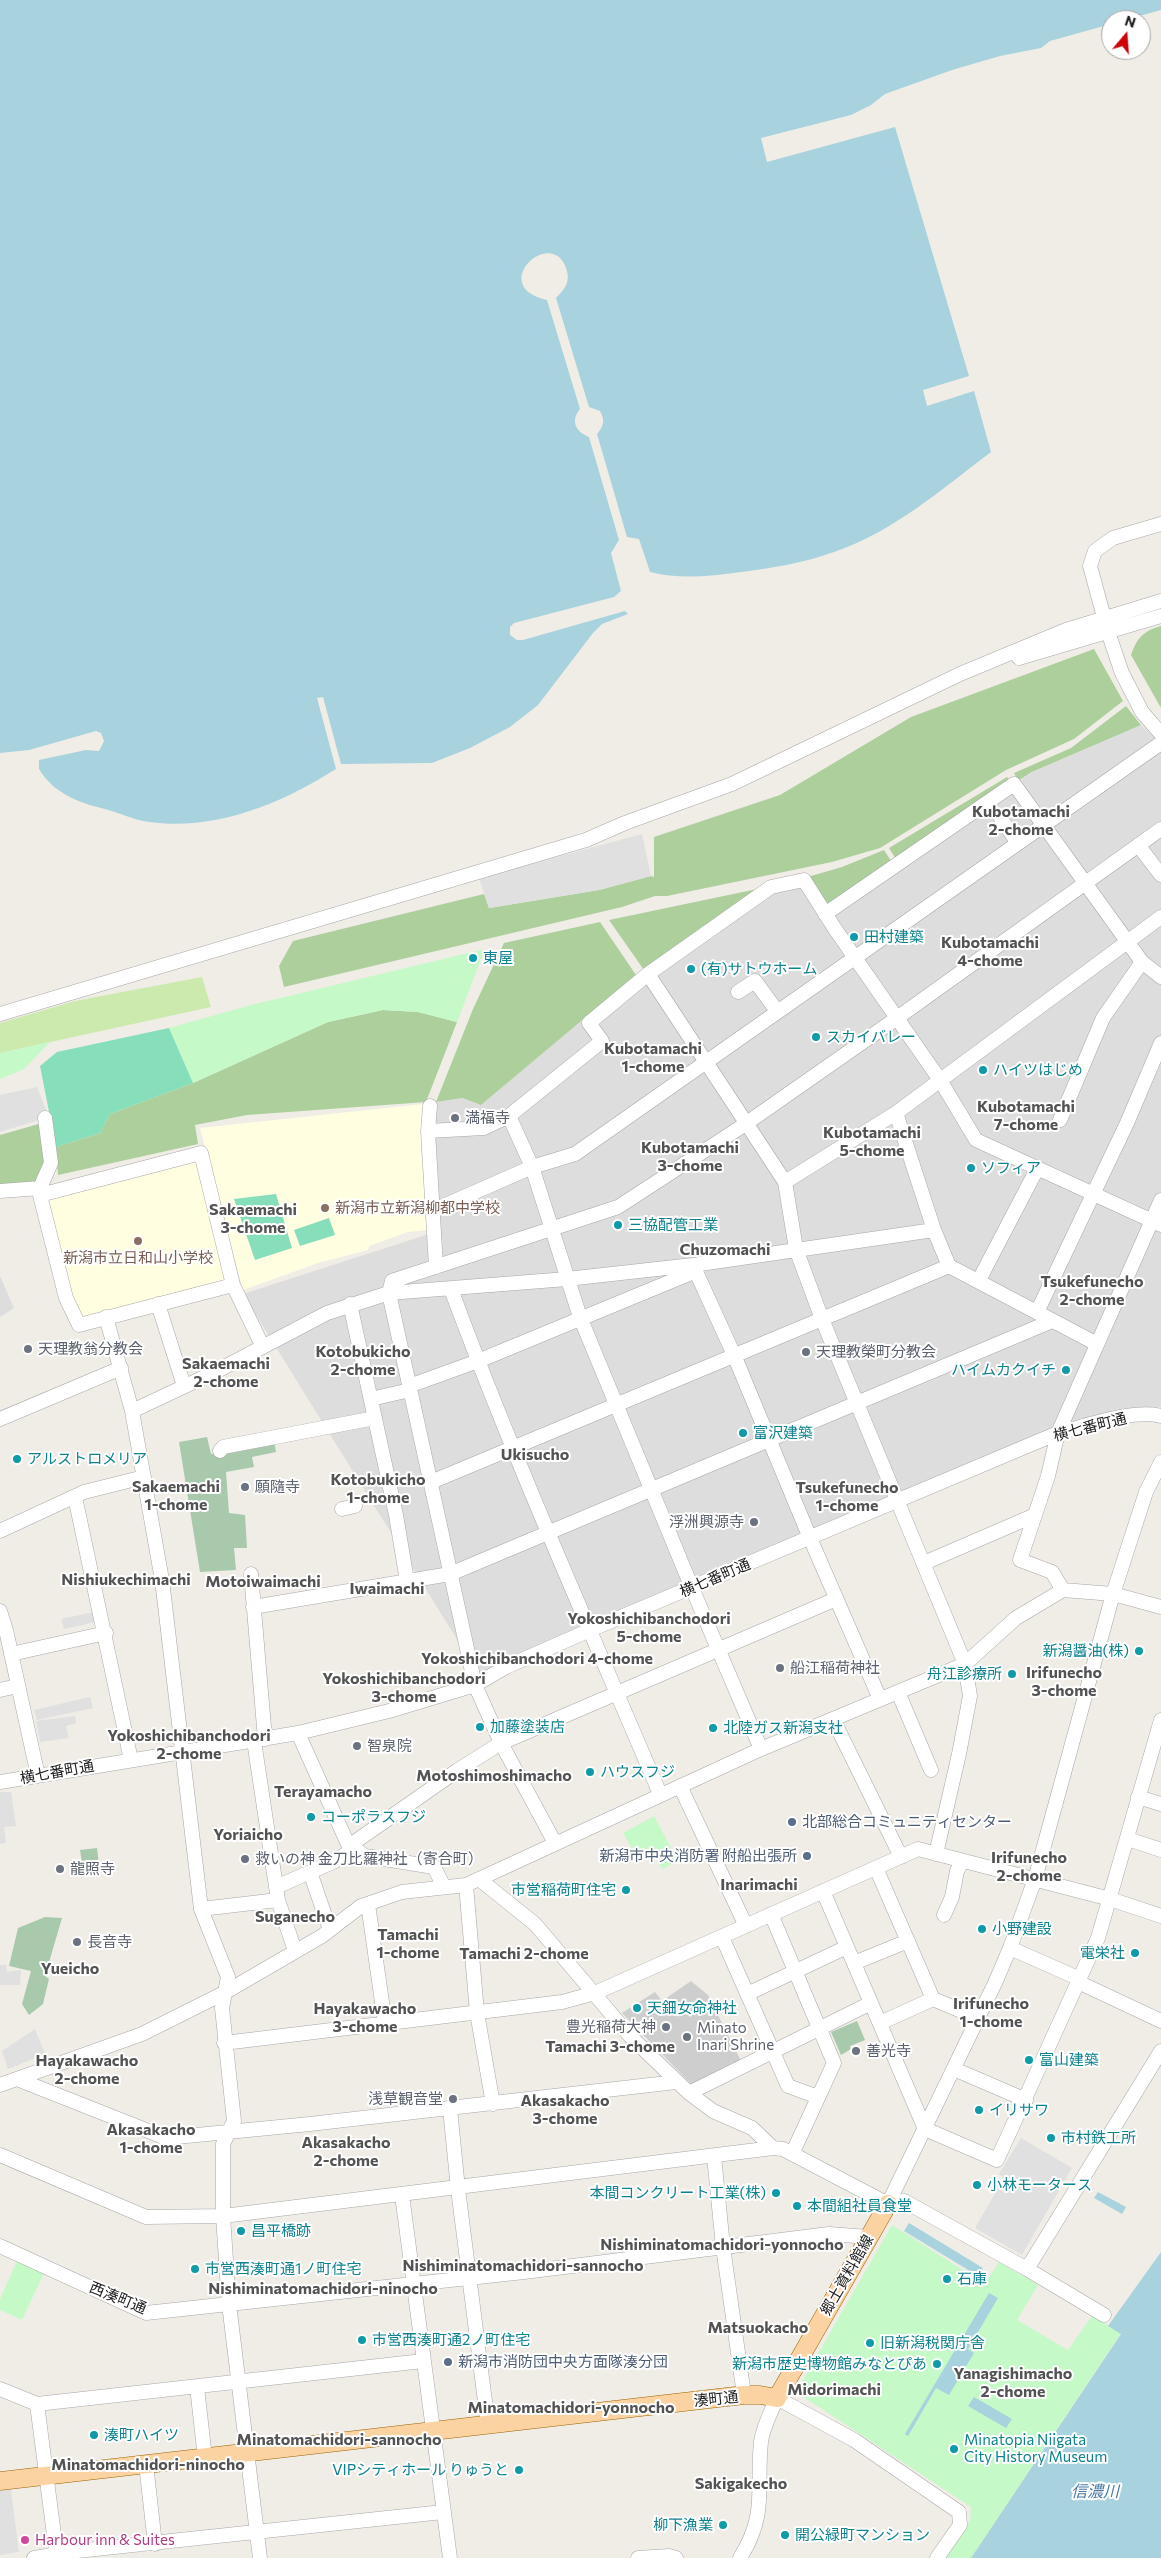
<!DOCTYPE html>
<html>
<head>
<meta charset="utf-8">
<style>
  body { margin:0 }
  #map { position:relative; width:1161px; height:2558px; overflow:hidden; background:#f0ede7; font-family:Commissioner,sans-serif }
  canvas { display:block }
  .north { position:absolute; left:1101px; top:10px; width:50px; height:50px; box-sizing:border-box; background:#fff; border:1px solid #a6a6a6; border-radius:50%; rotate:18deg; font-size:14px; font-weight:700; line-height:20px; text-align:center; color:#202020 }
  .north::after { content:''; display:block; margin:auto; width:18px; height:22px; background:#ce0207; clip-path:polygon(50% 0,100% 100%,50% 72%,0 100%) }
</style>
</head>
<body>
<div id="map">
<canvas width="1161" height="2558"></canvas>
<div class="north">N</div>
</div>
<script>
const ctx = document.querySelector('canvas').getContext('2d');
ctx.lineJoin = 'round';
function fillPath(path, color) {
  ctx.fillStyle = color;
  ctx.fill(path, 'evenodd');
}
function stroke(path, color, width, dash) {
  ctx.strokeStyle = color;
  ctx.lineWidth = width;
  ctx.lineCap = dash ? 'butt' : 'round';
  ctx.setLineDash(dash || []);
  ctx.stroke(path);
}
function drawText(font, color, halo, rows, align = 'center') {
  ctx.font = font + ' Commissioner,"Noto Sans JP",sans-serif';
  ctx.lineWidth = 4;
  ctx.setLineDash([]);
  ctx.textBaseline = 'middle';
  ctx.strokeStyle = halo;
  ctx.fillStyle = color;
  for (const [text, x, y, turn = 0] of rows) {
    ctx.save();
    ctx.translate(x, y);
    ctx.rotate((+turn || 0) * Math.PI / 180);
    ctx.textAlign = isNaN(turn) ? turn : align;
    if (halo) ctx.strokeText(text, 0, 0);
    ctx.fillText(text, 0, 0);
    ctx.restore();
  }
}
fillPath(new Path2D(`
  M1141,725L1161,744V1407L1078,1419L479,1675L243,1294L429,1234L430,1129L436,1102L461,1098L481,1105L636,975L762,888L804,878L827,907L1033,772Z
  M0,1276L14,1308L0,1317Z`), '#dedddd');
fillPath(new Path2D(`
  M423,1104L421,1152L427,1196L428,1230L408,1232L369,1246L368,1250L318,1263L243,1290L200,1128Z
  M197,1158L229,1281L84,1320L77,1316L47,1203L51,1196Z`), '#fffee1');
fillPath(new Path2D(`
  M691,1981L708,1995L741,2061L693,2086L622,2013L655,1992L662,2001Z`), '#cecece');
fillPath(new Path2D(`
  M202,977L211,1007L0,1053V1023L75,1001Z`), '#cceaad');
fillPath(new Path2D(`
  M1161,626V708L1131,655C1137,638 1143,631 1161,626Z
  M1094,649L1123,701L1074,739L1006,770L880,848L832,862L667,896H655L622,907L284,987L279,966L293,941L484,894L489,908L599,890L651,876L654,877V837L780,795L911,717Z
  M1126,706L1141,725L1032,772L1018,781L1014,773L1071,748Z
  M1007,777L1012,783L897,861L889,848Z
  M884,850L893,864L827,907L804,878L842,867Z
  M762,888L644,970L609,920Z
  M600,922L636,975L481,1105L462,1098L436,1102L473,1009L504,943Z
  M383,1010L418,1012L457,1022L426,1102L247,1115L195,1125L198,1144L58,1175L56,1147L100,1133L110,1114L193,1083L328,1022Z
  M42,1123L47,1162L37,1182L0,1186V1135Z`), '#accf9c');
fillPath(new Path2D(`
  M207,1437L211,1454L274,1441L276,1452L252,1457L254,1467L226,1472L229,1513L245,1515L247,1548H234L236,1570L200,1572L179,1442Z
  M97,1848L100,1875L84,1876L80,1850Z
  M45,1917L62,1918L45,1976L49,1979L43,2004L29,2015L22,2004L31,1971L9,1966L18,1928Z
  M857,2021L865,2040L850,2046L851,2049L841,2055L831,2032Z`), '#a8c9ac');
fillPath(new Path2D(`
  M485,949L457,1022L418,1012L383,1010L328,1022L193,1083L169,1028L251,1005Z
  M50,1042L24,1069L0,1079V1053Z
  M654,1816L678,1861L662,1869L652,1852L638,1859L623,1833Z
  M892,2225L985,2284L999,2262L1038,2285L1017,2320L1068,2350L1092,2316L1121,2333L971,2558H944L970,2521L971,2507L796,2392Z
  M17,2261L44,2273L22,2320L0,2310V2299Z`), '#c5f9c8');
fillPath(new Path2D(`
  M169,1028L193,1083L110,1114L100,1133L56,1147L40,1066L57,1052Z
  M276,1194L292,1248L255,1260L234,1199Z
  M329,1218L335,1235L300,1246L294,1230Z`), '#86deba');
fillPath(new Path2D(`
  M642,834L651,876L599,890L489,908L479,878Z
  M37,1087L49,1117L0,1132V1095Z
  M94,1612L96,1622L64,1629L61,1619Z
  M90,1697L93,1708L37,1720L34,1710Z
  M75,1716L76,1723L66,1726L69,1738L40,1742L36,1721Z
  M0,1792H11L16,1826L4,1827L6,1843L0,1844Z
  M0,1965H6L7,1972L21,1970L20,1985H0Z
  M35,2029L45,2054L8,2069L2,2051Z
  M1021,2138L1072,2168L1022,2255L975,2228L1004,2178L999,2174Z
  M11,2489L19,2552L0,2555V2491Z`), '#e0e0e0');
fillPath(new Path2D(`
  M0,0H1161V10L1125,20H1111V24L1050,41L1041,48L1000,56L952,70L885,94L871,105L851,115L761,138L767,162L895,127L969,376L923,390L927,406L974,391L991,452C942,489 893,532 834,552C804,563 772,568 741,572C709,576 682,580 650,572L639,539L627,537L597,434C604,426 605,420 600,411L589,407L556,298C564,290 570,283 567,271C554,223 485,286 547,300L580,409C570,421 576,432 589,437L619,540L611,553L621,591L614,597L514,623L510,627V635L517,640H523L625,611L628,614L602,624L593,633L538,705L510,727L470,748L432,763L341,764L323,697L317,698L336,769C281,804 215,831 149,822C134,820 120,813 105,809C79,803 53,793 39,769V760L86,750L99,751L104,741L101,733L96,731L29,750L0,753Z
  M1098,2192L1126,2207L1122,2214L1094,2198Z
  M909,2223L983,2268L978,2276L904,2231Z
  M1161,2252V2558H971L1121,2334L1108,2326Z
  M989,2293L998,2298L968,2349L974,2353L949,2395L936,2388L908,2436L905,2434Z
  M974,2397L1012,2419L1006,2428L968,2406Z`), '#a8d2dd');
const minor = new Path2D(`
  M1161,524L1113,538L1095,551L1090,566L1108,632L1122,673L1142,712L1161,734
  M1019,658L1161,616
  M1001,819L1018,843
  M1138,845L1161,875
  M825,914L1014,784L1142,962L1161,977
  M648,974L785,1182L796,1249L822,1319L965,1664L970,1696L959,1754L936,1854
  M738,992L755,981L777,1011
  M0,1014L586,840L625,823L732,784L960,674L1066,630L1161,601
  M430,1106L428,1131L436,1267
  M896,1113L934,1230L949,1266L1097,1344
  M509,1116L532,1167L580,1317L692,1588L761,1749
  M45,1118L51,1163L40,1188V1195L66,1298L79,1325L233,1285
  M1060,1120L1103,1018L1142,962
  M428,1131L484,1128L509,1116L602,1041L589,1023L648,974L771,887L804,880L835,929L940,1080L976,1140L1161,1225
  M785,1182L896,1113L1161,917
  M0,1191L40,1188
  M40,1195L201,1153L233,1285L262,1345
  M432,1211L532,1167L575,1154L1161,743
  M693,1265L734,1355L810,1538L880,1699
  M979,1280L1037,1169
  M451,1289C514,1460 589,1627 660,1794
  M158,1304L184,1386
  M350,1304L396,1515L407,1581
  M1038,1310L1127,1123L1161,1043
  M106,1317L132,1411L162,1580L201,1909L228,1977L222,2008L234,2121L223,2144V2216L229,2304L260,2558
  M409,1386L478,1361L696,1271
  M371,1399L410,1390
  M132,1411L215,1372L327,1313L389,1293L567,1279L693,1265L934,1230
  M0,1419L121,1368
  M220,1451L223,1447L375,1418
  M431,1482L949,1266
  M75,1497L131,1760
  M342,1509L355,1506
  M0,1531L84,1492L144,1477
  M924,1563L1033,1516
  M251,1574L265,1739
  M1063,1590L1052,1572L1020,1560L1048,1476L1058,1433L1161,1200
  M253,1607L450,1574L1052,1321
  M0,1611L6,1630L38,1776
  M11,1654L106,1633
  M0,1690L18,1686
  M898,1692L931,1770
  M833,1719L901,1857
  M298,1733L351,1851
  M254,1741L278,1900L295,1951
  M0,1782L298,1733L389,1711L475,1685L506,1667L590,1630L1058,1433C1086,1426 1133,1409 1161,1416
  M680,1786L746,1926
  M1138,1797L1161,1804
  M1128,1839L1161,1850
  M555,1843L501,1743L475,1685L389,1293L392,1281L618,1207L744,1125L897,1018L1161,829
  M349,1846L458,1770L501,1743L836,1599
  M876,1868L933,1999L976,2017
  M310,1872L330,1930
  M479,1879L535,1924L630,2036L689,2093L713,2111L752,2128L773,2148
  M466,1885L477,2013L493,2104
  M276,1887L333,1862L351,1851H358L365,1856L434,1867L444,1887
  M823,1891L925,2129L997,2160L1098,1938L1161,1720
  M368,1904L385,2023
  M201,1909L278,1900
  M771,1914L834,2063L793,2152
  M944,1915L952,1897L957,1871L962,1862
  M722,1937L788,2086L818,2097
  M1010,1948L1080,1979
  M854,1963L908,1941
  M1078,1982L1161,2021
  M747,1994L847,1947
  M880,2023L933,1999
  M224,2043L562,2002L595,1993L918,1849L1110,1899L1161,1916
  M954,2069L1026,2100
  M17,2079L166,2138L310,2124L676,2082
  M0,2085L142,2034L224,1993L322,1936L361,1906L402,1892L466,1885L761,1749L965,1664L1016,1618L1063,1590L1113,1594L1161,1607
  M689,2093L871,2003
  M450,2109L458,2189L488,2425
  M0,2155L146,2217L223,2216L773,2148L783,2149L888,2204L904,2201L1027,2269L1161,2051
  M714,2156L723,2247L744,2395
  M402,2195L450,2558
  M888,2204L995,1983L1010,1948L1035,1879L1113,1594L1146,1492L1161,1462
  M0,2246L146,2313L524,2272L829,2234L869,2237
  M1027,2269L1104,2315
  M197,2387L205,2458
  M0,2389L37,2404L423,2361
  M37,2404L57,2558
  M146,2464L155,2544
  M34,2558L77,2551L443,2512
  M638,2558L669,2556L676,2558
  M740,2558C768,2513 756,2489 761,2442C763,2427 771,2412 777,2398L854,2440L959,2512L960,2525L937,2558`);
const major = new Path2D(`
  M0,2481L744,2395H760L777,2398L888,2204`);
stroke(minor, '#a7a7a7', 15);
stroke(major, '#9a6402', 19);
stroke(minor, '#fff', 14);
stroke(major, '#fbd2a1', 18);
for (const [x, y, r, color] of [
  [854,937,5,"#0f9aa8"],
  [473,958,5,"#0f9aa8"],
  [691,969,5,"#0f9aa8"],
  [816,1037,5,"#0f9aa8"],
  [983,1070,5,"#0f9aa8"],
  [455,1118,5,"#6b7280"],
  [971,1168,5,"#0f9aa8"],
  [325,1208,5,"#8d6e63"],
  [618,1225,5,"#0f9aa8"],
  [138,1241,5,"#8d6e63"],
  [28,1349,5,"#6b7280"],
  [806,1352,5,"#6b7280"],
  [1066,1370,5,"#0f9aa8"],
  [743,1433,5,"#0f9aa8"],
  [17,1459,5,"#0f9aa8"],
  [245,1487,5,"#6b7280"],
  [754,1522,5,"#6b7280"],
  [1139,1651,5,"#0f9aa8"],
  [780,1668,5,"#6b7280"],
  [1012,1674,5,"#0f9aa8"],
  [480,1727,5,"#0f9aa8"],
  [713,1728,5,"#0f9aa8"],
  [357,1746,5,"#6b7280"],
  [590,1772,5,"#0f9aa8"],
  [311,1817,5,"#0f9aa8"],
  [792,1822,5,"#5c6f8a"],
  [807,1856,5,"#5c6f8a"],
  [245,1859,5,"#6b7280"],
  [60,1869,5,"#6b7280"],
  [626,1890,5,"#0f9aa8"],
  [982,1929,5,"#0f9aa8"],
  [77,1942,5,"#6b7280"],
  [1135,1953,5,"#0f9aa8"],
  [637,2008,5,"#0f9aa8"],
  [666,2027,5,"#6b7280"],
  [687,2037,5,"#6b7280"],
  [856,2051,5,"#6b7280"],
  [1029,2060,5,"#0f9aa8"],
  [453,2099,5,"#6b7280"],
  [979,2110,5,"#0f9aa8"],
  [1051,2138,5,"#0f9aa8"],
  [977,2185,5,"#0f9aa8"],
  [776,2193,5,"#0f9aa8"],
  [797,2206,5,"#0f9aa8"],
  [241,2231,5,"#0f9aa8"],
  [195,2269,5,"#0f9aa8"],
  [947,2279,5,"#0f9aa8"],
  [362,2340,5,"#0f9aa8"],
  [870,2343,5,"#0f9aa8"],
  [448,2362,5,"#5c6f8a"],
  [937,2364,5,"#0f9aa8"],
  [94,2435,5,"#0f9aa8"],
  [954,2449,5,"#0f9aa8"],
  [519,2470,5,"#0f9aa8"],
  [723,2525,5,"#0f9aa8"],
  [785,2535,5,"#0f9aa8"],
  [25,2540,5,"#d1479c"]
]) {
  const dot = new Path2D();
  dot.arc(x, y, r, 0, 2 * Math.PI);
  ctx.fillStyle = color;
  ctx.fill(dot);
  stroke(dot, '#fff', 2);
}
drawText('15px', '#0d838f', '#fff', [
  ["田村建築",864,937],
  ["東屋",483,958],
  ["(有)サトウホーム",701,969],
  ["スカイバレー",826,1037],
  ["ハイツはじめ",993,1070],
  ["ソフィア",981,1168],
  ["三協配管工業",628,1225],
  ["ハイムカクイチ",1056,1370,"right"],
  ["富沢建築",753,1433],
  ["アルストロメリア",27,1459],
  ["新潟醤油(株)",1129,1651,"right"],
  ["舟江診療所",1002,1674,"right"],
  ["加藤塗装店",490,1727],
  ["北陸ガス新潟支社",723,1728],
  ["ハウスフジ",600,1772],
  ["コーポラスフジ",321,1817],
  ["市営稲荷町住宅",616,1890,"right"],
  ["小野建設",992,1929],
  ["電栄社",1125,1953,"right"],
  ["天鈿女命神社",647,2008],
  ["富山建築",1039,2060],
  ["イリサワ",989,2110],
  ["市村鉄工所",1061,2138],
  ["小林モータース",987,2185],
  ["本間コンクリート工業(株)",766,2193,"right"],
  ["本間組社員食堂",807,2206],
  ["昌平橋跡",251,2231],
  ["市営西湊町通1ノ町住宅",205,2269],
  ["石庫",957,2279],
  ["市営西湊町通2ノ町住宅",372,2340],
  ["旧新潟税関庁舎",880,2343],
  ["新潟市歴史博物館みなとぴあ",927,2364,"right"],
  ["湊町ハイツ",104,2435],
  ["Minatopia Niigata",964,2440],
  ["City History Museum",964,2457],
  ["VIPシティホール りゅうと",509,2470,"right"],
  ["柳下漁業",713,2525,"right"],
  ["開公緑町マンション",795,2535]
], 'left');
drawText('15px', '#5b616d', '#fff', [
  ["満福寺",465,1118],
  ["天理教翁分教会",38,1349],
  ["天理教榮町分教会",816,1352],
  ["願隨寺",255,1487],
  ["浮洲興源寺",744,1522,"right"],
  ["船江稲荷神社",790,1668],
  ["智泉院",367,1746],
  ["救いの神 金刀比羅神社（寄合町）",255,1859],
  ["龍照寺",70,1869],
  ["長音寺",87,1942],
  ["豊光稲荷大神",656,2027,"right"],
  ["Minato",697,2028],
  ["Inari Shrine",697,2045],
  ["善光寺",866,2051],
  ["浅草観音堂",443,2099,"right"]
], 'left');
drawText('15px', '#785e54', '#fff', [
  ["新潟市立新潟柳都中学校",335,1208],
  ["新潟市立日和山小学校",138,1258,"center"]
], 'left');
drawText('15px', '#202020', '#fff', [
  ["横七番町通",1090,1427,-14],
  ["横七番町通",715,1578,-23],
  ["横七番町通",57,1772,-10],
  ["郷土資料館線",847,2275,-60],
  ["西湊町通",118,2298,22],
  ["湊町通",716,2399,-6]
]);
drawText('15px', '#4e5e75', '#fff', [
  ["北部総合コミュニティセンター",802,1822],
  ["新潟市中央消防署 附船出張所",797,1856,"right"],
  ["新潟市消防団中央方面隊湊分団",458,2362]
], 'left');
drawText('15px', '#b23c85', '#fff', [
  ["Harbour inn & Suites",35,2540]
], 'left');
drawText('bold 16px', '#535353', '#fff', [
  ["Kubotamachi",1021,812],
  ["2-chome",1021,830],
  ["Kubotamachi",990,943],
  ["4-chome",990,961],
  ["Kubotamachi",653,1049],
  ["1-chome",653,1067],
  ["Kubotamachi",1026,1107],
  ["7-chome",1026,1125],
  ["Kubotamachi",872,1133],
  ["5-chome",872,1151],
  ["Kubotamachi",690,1148],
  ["3-chome",690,1166],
  ["Sakaemachi",253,1210],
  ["3-chome",253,1228],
  ["Chuzomachi",725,1250],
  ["Tsukefunecho",1092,1282],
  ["2-chome",1092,1300],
  ["Kotobukicho",363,1352],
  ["2-chome",363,1370],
  ["Sakaemachi",226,1364],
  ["2-chome",226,1382],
  ["Ukisucho",535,1455],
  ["Kotobukicho",378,1480],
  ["1-chome",378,1498],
  ["Sakaemachi",176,1487],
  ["1-chome",176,1505],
  ["Tsukefunecho",847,1488],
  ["1-chome",847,1506],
  ["Nishiukechimachi",126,1580],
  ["Motoiwaimachi",263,1582],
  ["Iwaimachi",387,1589],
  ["Yokoshichibanchodori",649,1619],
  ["5-chome",649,1637],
  ["Yokoshichibanchodori 4-chome",537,1659],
  ["Irifunecho",1064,1673],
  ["3-chome",1064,1691],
  ["Yokoshichibanchodori",404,1679],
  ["3-chome",404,1697],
  ["Yokoshichibanchodori",189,1736],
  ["2-chome",189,1754],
  ["Motoshimoshimacho",494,1776],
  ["Terayamacho",323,1792],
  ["Yoriaicho",248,1835],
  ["Irifunecho",1029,1858],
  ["2-chome",1029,1876],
  ["Inarimachi",759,1885],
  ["Suganecho",295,1917],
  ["Tamachi",408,1935],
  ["1-chome",408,1953],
  ["Tamachi 2-chome",524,1954],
  ["Yueicho",70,1969],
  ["Irifunecho",991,2004],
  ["1-chome",991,2022],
  ["Hayakawacho",365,2009],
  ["3-chome",365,2027],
  ["Tamachi 3-chome",610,2047],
  ["Hayakawacho",87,2061],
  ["2-chome",87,2079],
  ["Akasakacho",565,2101],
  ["3-chome",565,2119],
  ["Akasakacho",151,2130],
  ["1-chome",151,2148],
  ["Akasakacho",346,2143],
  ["2-chome",346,2161],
  ["Nishiminatomachidori-yonnocho",722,2245],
  ["Nishiminatomachidori-sannocho",523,2266],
  ["Nishiminatomachidori-ninocho",323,2289],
  ["Matsuokacho",758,2328],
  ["Yanagishimacho",1013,2374],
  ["2-chome",1013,2392],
  ["Midorimachi",834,2390],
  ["Minatomachidori-yonnocho",571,2408],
  ["Minatomachidori-sannocho",339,2440],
  ["Minatomachidori-ninocho",148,2465],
  ["Sakigakecho",741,2484]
]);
drawText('italic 16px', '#497aa8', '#fff', [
  ["信濃川",1095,2492]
]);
</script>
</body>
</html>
